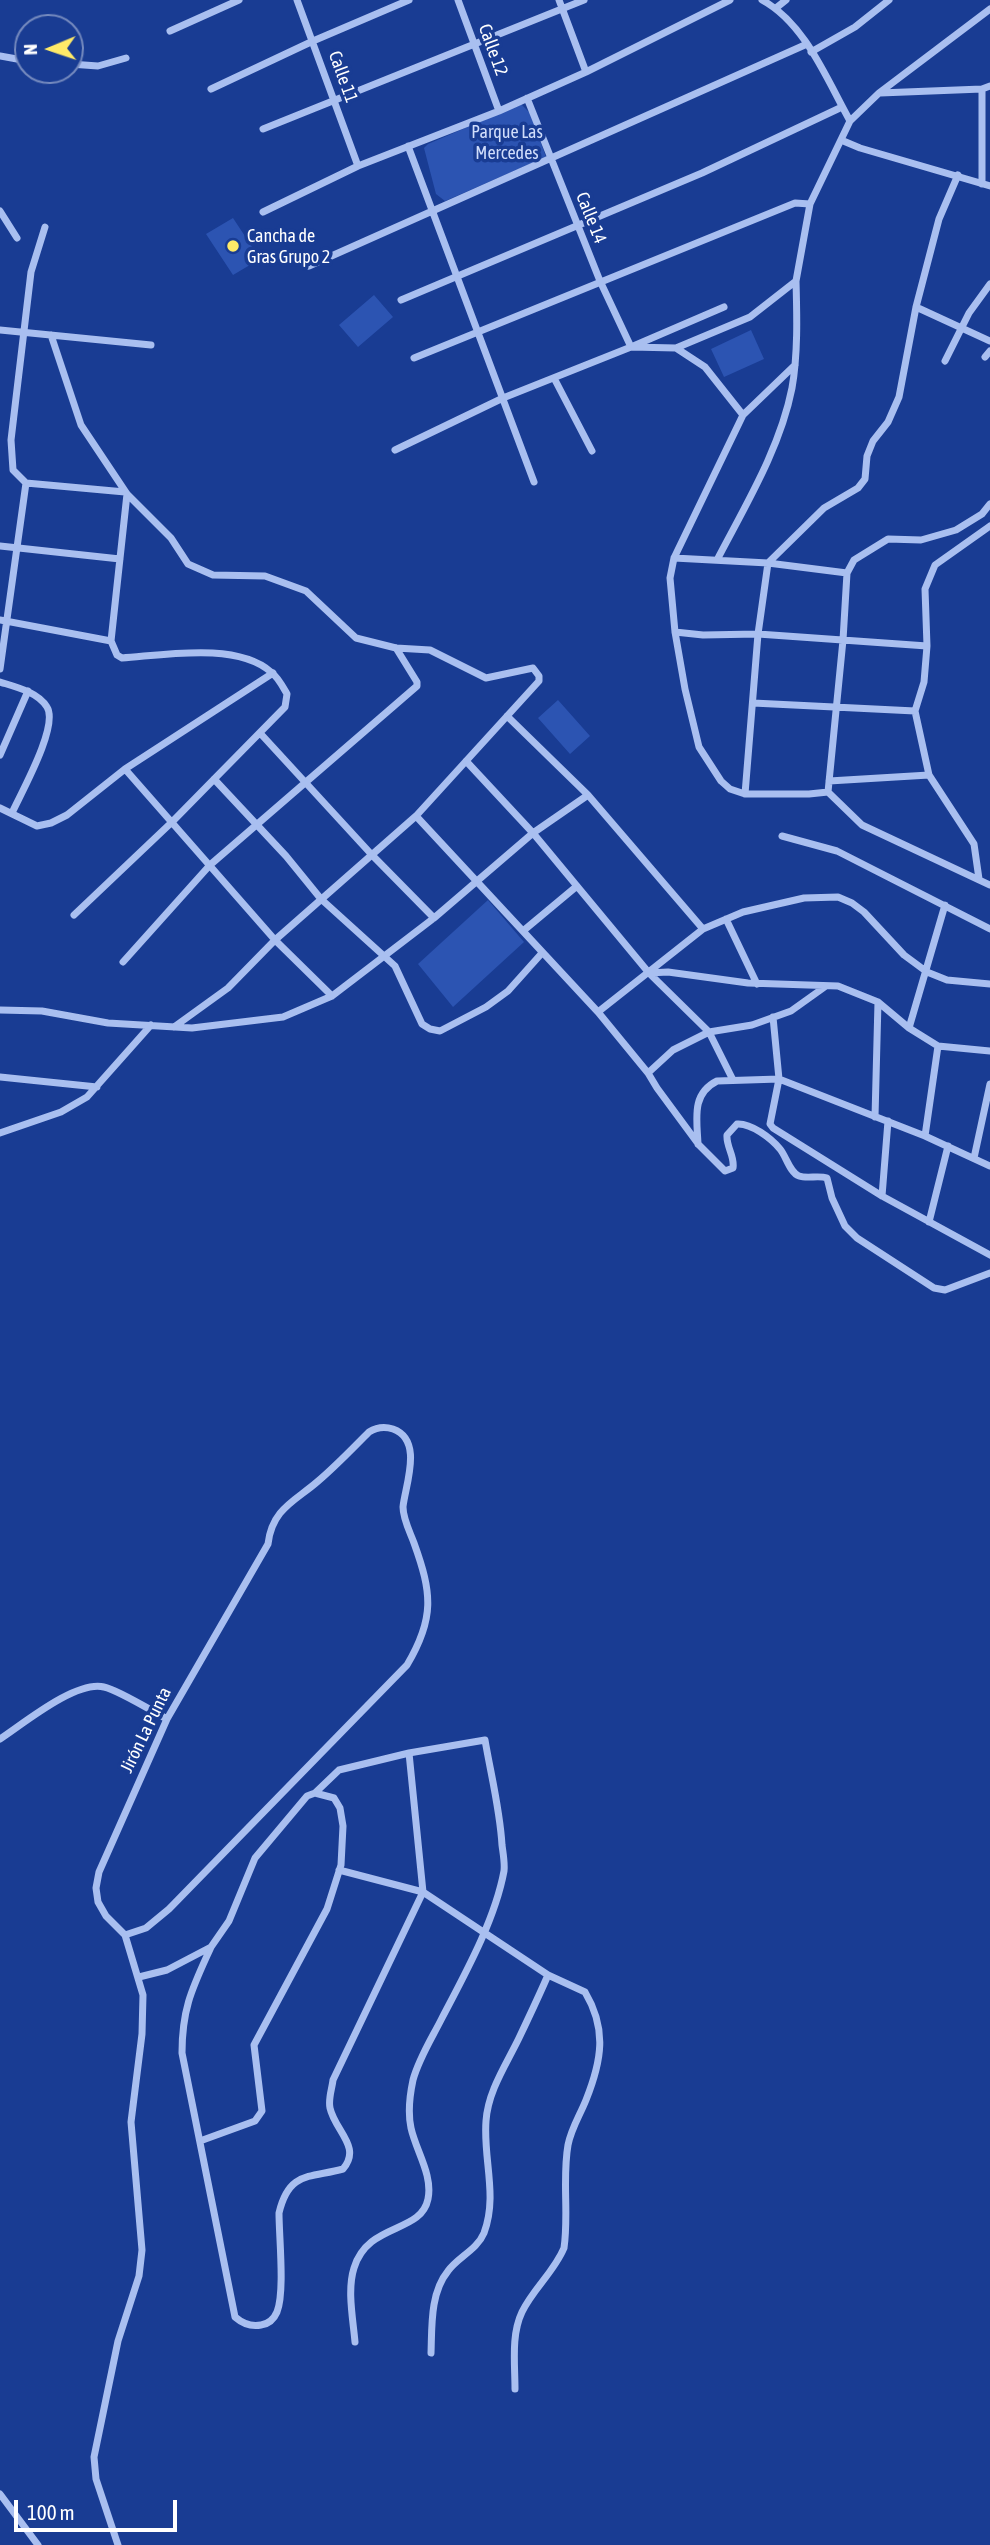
<!DOCTYPE html>
<html>
<head>
<meta charset="utf-8">
<style>
  body { margin:0 }
  #map { position:relative; width:990px; height:2545px; overflow:hidden; background:#193c93; font-family:"Asap Condensed",sans-serif }
  canvas { display:block }
  .north { position:absolute; left:14px; top:14px; width:70px; height:70px; box-sizing:border-box; background:#193c93; border:2px solid #758abe; border-radius:50%; rotate:268deg; font-size:19px; font-weight:700; line-height:28px; text-align:center; color:#fff }
  .north::after { content:''; display:block; margin:auto; width:24px; height:32px; background:#ffea68; clip-path:polygon(50% 0,100% 100%,50% 72%,0 100%) }
  .scale { position:absolute; left:14px; top:2500px; width:163px; height:32px; box-sizing:border-box; border:4px solid #fff; border-top:0; padding-left:9px; font-size:21px; line-height:24px; white-space:nowrap; color:#fff; -webkit-text-stroke:5px #193c93; paint-order:stroke }
</style>
</head>
<body>
<div id="map">
<canvas width="990" height="2545"></canvas>
<div class="north">N</div>
<div class="scale">100 m</div>
</div>
<script>
const ctx = document.querySelector('canvas').getContext('2d');
ctx.lineJoin = 'round';
function fillPath(path, color) {
  ctx.fillStyle = color;
  ctx.fill(path, 'evenodd');
}
function stroke(path, color, width, dash) {
  ctx.strokeStyle = color;
  ctx.lineWidth = width;
  ctx.lineCap = dash ? 'butt' : 'round';
  ctx.setLineDash(dash || []);
  ctx.stroke(path);
}
function drawText(font, color, halo, rows, align = 'center') {
  ctx.font = font + ' "Asap Condensed",sans-serif';
  ctx.lineWidth = 7;
  ctx.setLineDash([]);
  ctx.textBaseline = 'middle';
  ctx.strokeStyle = halo;
  ctx.fillStyle = color;
  for (const [text, x, y, turn = 0] of rows) {
    ctx.save();
    ctx.translate(x, y);
    ctx.rotate((+turn || 0) * Math.PI / 180);
    ctx.textAlign = isNaN(turn) ? turn : align;
    if (halo) ctx.strokeText(text, 0, 0);
    ctx.fillText(text, 0, 0);
    ctx.restore();
  }
}
fillPath(new Path2D(`
  M521,104L530,113L546,157L445,201L436,194L424,148L428,144Z
  M233,218L260,259L233,275L206,234Z
  M374,295L393,317L358,347L339,325Z
  M751,330L764,359L724,377L711,349Z
  M558,700L590,736L570,754L538,718Z
  M488,900L524,942L453,1007L418,964Z`), '#2c54b2');
stroke(new Path2D(`
  M297,0L358,166
  M458,0L499,111
  M559,0L586,72
  M762,0C805,23 827,80 850,121
  M776,8L786,0
  M170,31L239,0
  M811,52L855,27L889,0
  M0,56L28,61
  M70,64L98,66L126,58
  M211,89L313,41L409,0
  M880,93L982,89L990,86
  M527,98L600,281L631,347L724,307
  M263,129L584,0
  M841,140L860,148L990,186
  M408,146L534,482
  M982,184V89
  M0,211L17,238
  M263,212L358,166L499,111L586,72L730,0
  M309,266L807,44
  M401,300L702,173L842,107
  M916,307L990,341
  M0,330L151,345
  M51,335L81,425L127,494L171,538L188,564L213,575L265,576L306,591L356,638L396,648L430,650L486,678L533,668L539,676V681L416,816L275,940L228,988L174,1027
  M676,348L750,317L796,281L810,204L850,121L879,93L990,9
  M985,357L990,351
  M414,358L795,203L810,204
  M945,361L969,313L990,284
  M554,378L592,451
  M743,415L795,365
  M395,450L503,398L631,347L676,348L705,367L743,415L674,558L670,578L675,632L685,689L699,747L721,781L730,789L745,794H809L828,792
  M26,483L125,492
  M0,546L120,559
  M674,558L768,563L847,573
  M717,560C745,506 780,449 792,388C798,354 797,316 796,281
  M0,620L111,641
  M675,632L703,635L758,634L927,646
  M0,669L26,483L13,470L11,440L31,272L45,227
  M0,682C16,687 38,692 47,707C59,726 21,793 12,813
  M753,703L915,711
  M507,716L588,795L703,929
  M260,733L372,855L434,918
  M0,755L28,691
  M466,761L533,833L649,973L709,1032L733,1080
  M125,769L275,940L332,996
  M214,779L286,856L321,899L395,966L422,1024L430,1029L440,1031L486,1007L508,991L542,953
  M829,781L929,775
  M828,792L843,640L847,573L854,560L888,539L921,540L956,530L982,514L990,504
  M828,792L862,825L990,885
  M745,794L758,634L768,563L824,508L858,488L865,479L867,456L873,441L888,422L899,397L916,307L939,219L958,175
  M0,808L37,826L51,823L67,815L125,769L273,673
  M416,816L598,1012L648,1073L657,1088L699,1145L725,1171L733,1168C735,1156 726,1147 727,1135L737,1124C751,1123 771,1138 780,1149C786,1156 790,1173 799,1176C807,1179 819,1175 827,1178L832,1198L845,1226L857,1238L934,1288L945,1290L990,1273
  M782,836L837,851L990,929
  M979,879L974,844L929,775L915,711L924,682L927,646L925,589L935,565L990,526
  M74,915L172,822L285,707L287,694C283,687 278,677 271,672C237,642 165,655 122,658L117,655L111,641L127,494
  M726,919L757,984
  M523,931L577,886
  M123,962L210,865L417,686V682L396,648
  M649,973L668,972L748,983L838,986L878,1002L909,1028L938,1046L990,1051
  M0,1010L42,1011L108,1023L192,1028L283,1017L332,996L434,918L533,833L588,795
  M598,1012L703,929L743,912L804,898L838,897L852,903L864,912L904,955L927,972L947,980L990,984
  M773,1017L779,1079L770,1124L773,1128L882,1196L990,1255
  M909,1028L945,905
  M648,1073L673,1050L709,1032L752,1025L791,1011L826,986
  M0,1077L97,1087
  M875,1117L878,1002
  M0,1133L61,1112L87,1097L151,1025
  M925,1136L938,1046
  M698,1144C697,1119 691,1094 717,1081L779,1079L925,1136L990,1166
  M974,1158L990,1084
  M882,1196L888,1121
  M929,1222L948,1146
  M0,1739C23,1724 76,1680 104,1687C118,1690 152,1711 167,1719
  M315,1793L339,1770L409,1753L485,1740C491,1775 500,1810 502,1845C503,1853 505,1863 504,1871C495,1920 465,1974 442,2018C432,2038 419,2058 413,2080C410,2094 408,2114 411,2128C416,2151 433,2175 428,2199C421,2234 368,2222 354,2268C347,2290 353,2319 355,2342
  M339,1870L423,1892L548,1975L585,1992C607,2029 602,2060 586,2100C580,2115 571,2129 568,2145C562,2179 569,2214 564,2248C554,2272 533,2289 522,2312C511,2335 515,2364 515,2389
  M211,1947C193,1987 182,2007 182,2053L235,2317C242,2323 251,2327 261,2325C268,2324 274,2319 277,2312C285,2292 279,2237 279,2213C289,2171 310,2178 343,2169C362,2147 335,2131 330,2108C328,2099 332,2089 333,2080L423,1892L409,1753
  M139,1977L167,1970L211,1947L229,1921L255,1858L307,1796L315,1793L334,1798L340,1808L343,1826L341,1865L327,1909L254,2045L262,2111L255,2121L200,2141
  M431,2353C432,2327 430,2293 448,2271C458,2257 477,2250 484,2233C498,2196 483,2159 486,2121C488,2091 506,2065 519,2038C529,2017 539,1996 548,1975
  M0,2494L38,2545
  M118,2545L96,2479L94,2457L118,2341L139,2276L142,2250L131,2122L142,2034L143,1995L125,1935L106,1916L98,1902L96,1888L99,1872L167,1719L268,1544C272,1509 295,1501 317,1482C335,1467 352,1449 369,1432C377,1427 384,1426 393,1429C424,1440 405,1486 403,1507C403,1519 410,1532 414,1543C432,1593 435,1618 407,1665L169,1909L146,1928L125,1935`), '#a9bff0', 7);
for (const [x, y, r, color] of [
  [233,246,7,"#ffea68"]
]) {
  const dot = new Path2D();
  dot.arc(x, y, r, 0, 2 * Math.PI);
  ctx.fillStyle = color;
  ctx.fill(dot);
  stroke(dot, '#193c93', 2.5);
}
drawText('18px', '#fff', '#193c93', [
  ["Calle 12",493,50,70],
  ["Calle 11",343,77,70],
  ["Calle 14",591,218,68],
  ["Jirón La Punta",146,1730,-64]
]);
drawText('18px', '#d0ddfb', '#193c93', [
  ["Parque Las",507,132],
  ["Mercedes",507,153]
]);
drawText('18px', '#fff', '#193c93', [
  ["Cancha de",247,236],
  ["Gras Grupo 2",247,257]
], 'left');
</script>
</body>
</html>
